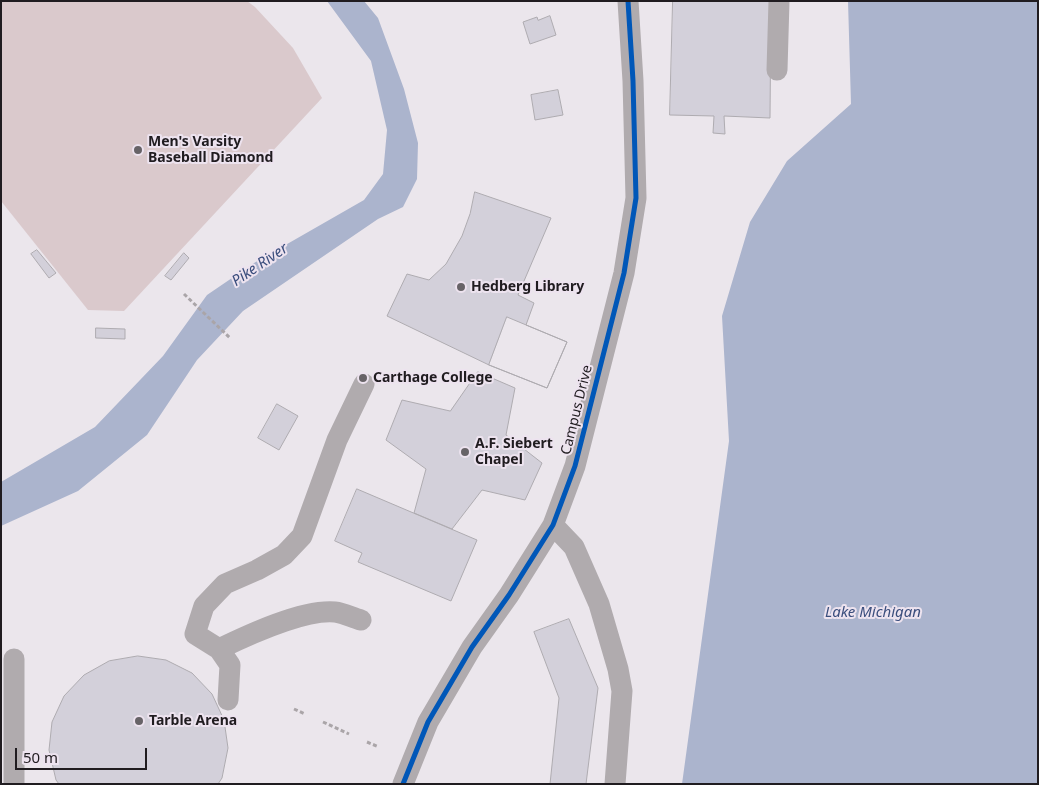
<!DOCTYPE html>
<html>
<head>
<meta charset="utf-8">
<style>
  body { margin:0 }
  #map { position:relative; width:1039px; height:785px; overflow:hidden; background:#ebe6ec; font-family:"Noto Sans",sans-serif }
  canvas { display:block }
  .frame { position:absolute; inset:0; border:2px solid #201c20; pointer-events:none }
  .scale { position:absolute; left:15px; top:748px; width:132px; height:22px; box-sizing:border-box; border:2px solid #201c20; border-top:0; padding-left:6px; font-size:15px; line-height:18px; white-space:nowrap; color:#201c20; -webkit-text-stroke:4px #ede3ef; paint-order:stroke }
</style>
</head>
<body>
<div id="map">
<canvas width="1039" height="785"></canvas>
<div class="frame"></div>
<div class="scale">50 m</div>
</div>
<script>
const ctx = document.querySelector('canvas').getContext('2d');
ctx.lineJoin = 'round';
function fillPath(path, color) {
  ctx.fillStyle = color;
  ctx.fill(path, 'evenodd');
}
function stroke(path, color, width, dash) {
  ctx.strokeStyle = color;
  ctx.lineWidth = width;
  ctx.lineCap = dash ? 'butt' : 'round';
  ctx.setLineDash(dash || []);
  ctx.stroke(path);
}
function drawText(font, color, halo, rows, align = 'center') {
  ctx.font = font + ' "Noto Sans",sans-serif';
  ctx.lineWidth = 4;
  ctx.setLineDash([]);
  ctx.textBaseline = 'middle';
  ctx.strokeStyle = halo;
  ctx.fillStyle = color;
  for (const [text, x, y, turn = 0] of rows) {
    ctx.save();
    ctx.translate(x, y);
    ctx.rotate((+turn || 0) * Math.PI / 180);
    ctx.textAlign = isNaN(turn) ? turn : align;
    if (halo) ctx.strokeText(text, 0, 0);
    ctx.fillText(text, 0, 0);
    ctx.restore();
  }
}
fillPath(new Path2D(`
  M1,1H247L255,7L293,48L322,98L124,311L88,310L1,201Z`), '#dac9cc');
fillPath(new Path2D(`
  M327,1H364L378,18L404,89L418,143L417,179L403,207L378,219L243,311L197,360L147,435L78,491L1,526V482L95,427L163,356L207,295L254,263L364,200L383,174L387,130L371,61Z
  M848,1H1038V784H682L729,441L722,316L750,222L787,161L851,104Z`), '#abb4cd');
const building = new Path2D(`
  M673,1H771L770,118L724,116L725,134L713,133L714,116L670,115Z
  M550,16L556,35L530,44L523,22L537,17L538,20Z
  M558,90L563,115L535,120L531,95Z
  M475,192L551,218L518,295L534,303L526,325L567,342L547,388L489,365L387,316L407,274L429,280L446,264L462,236L470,214Z
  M37,250L56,273L49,278L31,254Z
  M184,253L189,258L171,280L165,276Z
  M507,317L567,342L547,388L489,365Z
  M96,328L125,329V339L96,338Z
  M478,372L515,388L506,435L542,463L525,500L482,490L452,529L414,513L426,469L386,440L402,400L450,411Z
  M277,404L298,416L279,450L258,438Z
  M357,489L477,540L451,601L358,562L362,553L335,541Z
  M569,619L598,688L586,784H550L559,698L534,632Z
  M138,656L166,660L192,673L212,694L224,720L228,748L222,778L218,784H59L56,780L49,750L52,722L64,696L84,675L109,661Z`);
fillPath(building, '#d3d0da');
stroke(building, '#aeabb0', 1);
stroke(new Path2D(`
  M184,294L230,338
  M294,709L305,714
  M323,722L349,734
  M367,742L379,747`), '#aaa5a8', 3, [4, 2.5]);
stroke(new Path2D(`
  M777,70L779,1
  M553,525L574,547L599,604L618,669L622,691L615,784
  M219,649C248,635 303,609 335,612C344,613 353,618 361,620
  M228,700L230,665L219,649L195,634L204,606L225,584L257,570L284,555L302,536L337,440L364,384
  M14,784V659
  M403,784L428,722L472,647L509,595L553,525L575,466L624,273L636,198L633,81L628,1`), '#b0abae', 21);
stroke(new Path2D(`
  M403,784L428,722L472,647L509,595L553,525L575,466L624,273L636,198L633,81L628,1`), '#0057b8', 5);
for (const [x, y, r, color] of [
  [138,150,5,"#676367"],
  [461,287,5,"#676367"],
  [363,378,5,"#676367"],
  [465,452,5,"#676367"],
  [139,721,5,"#676367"]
]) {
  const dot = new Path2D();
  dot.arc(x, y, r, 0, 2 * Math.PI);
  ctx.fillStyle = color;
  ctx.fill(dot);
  stroke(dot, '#ede3ef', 2);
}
drawText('bold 14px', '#201c20', '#ede3ef', [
  ["Men's Varsity",148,142],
  ["Baseball Diamond",148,158],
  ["Hedberg Library",471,287],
  ["Carthage College",373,378],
  ["A.F. Siebert",475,444],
  ["Chapel",475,460],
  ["Tarble Arena",149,721]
], 'left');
drawText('14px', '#201c20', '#ede3ef', [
  ["Campus Drive",577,410,-76]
]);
drawText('italic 15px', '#3b4e7d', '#ede3ef', [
  ["Pike River",260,265,-34],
  ["Lake Michigan",873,613]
]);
</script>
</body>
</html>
